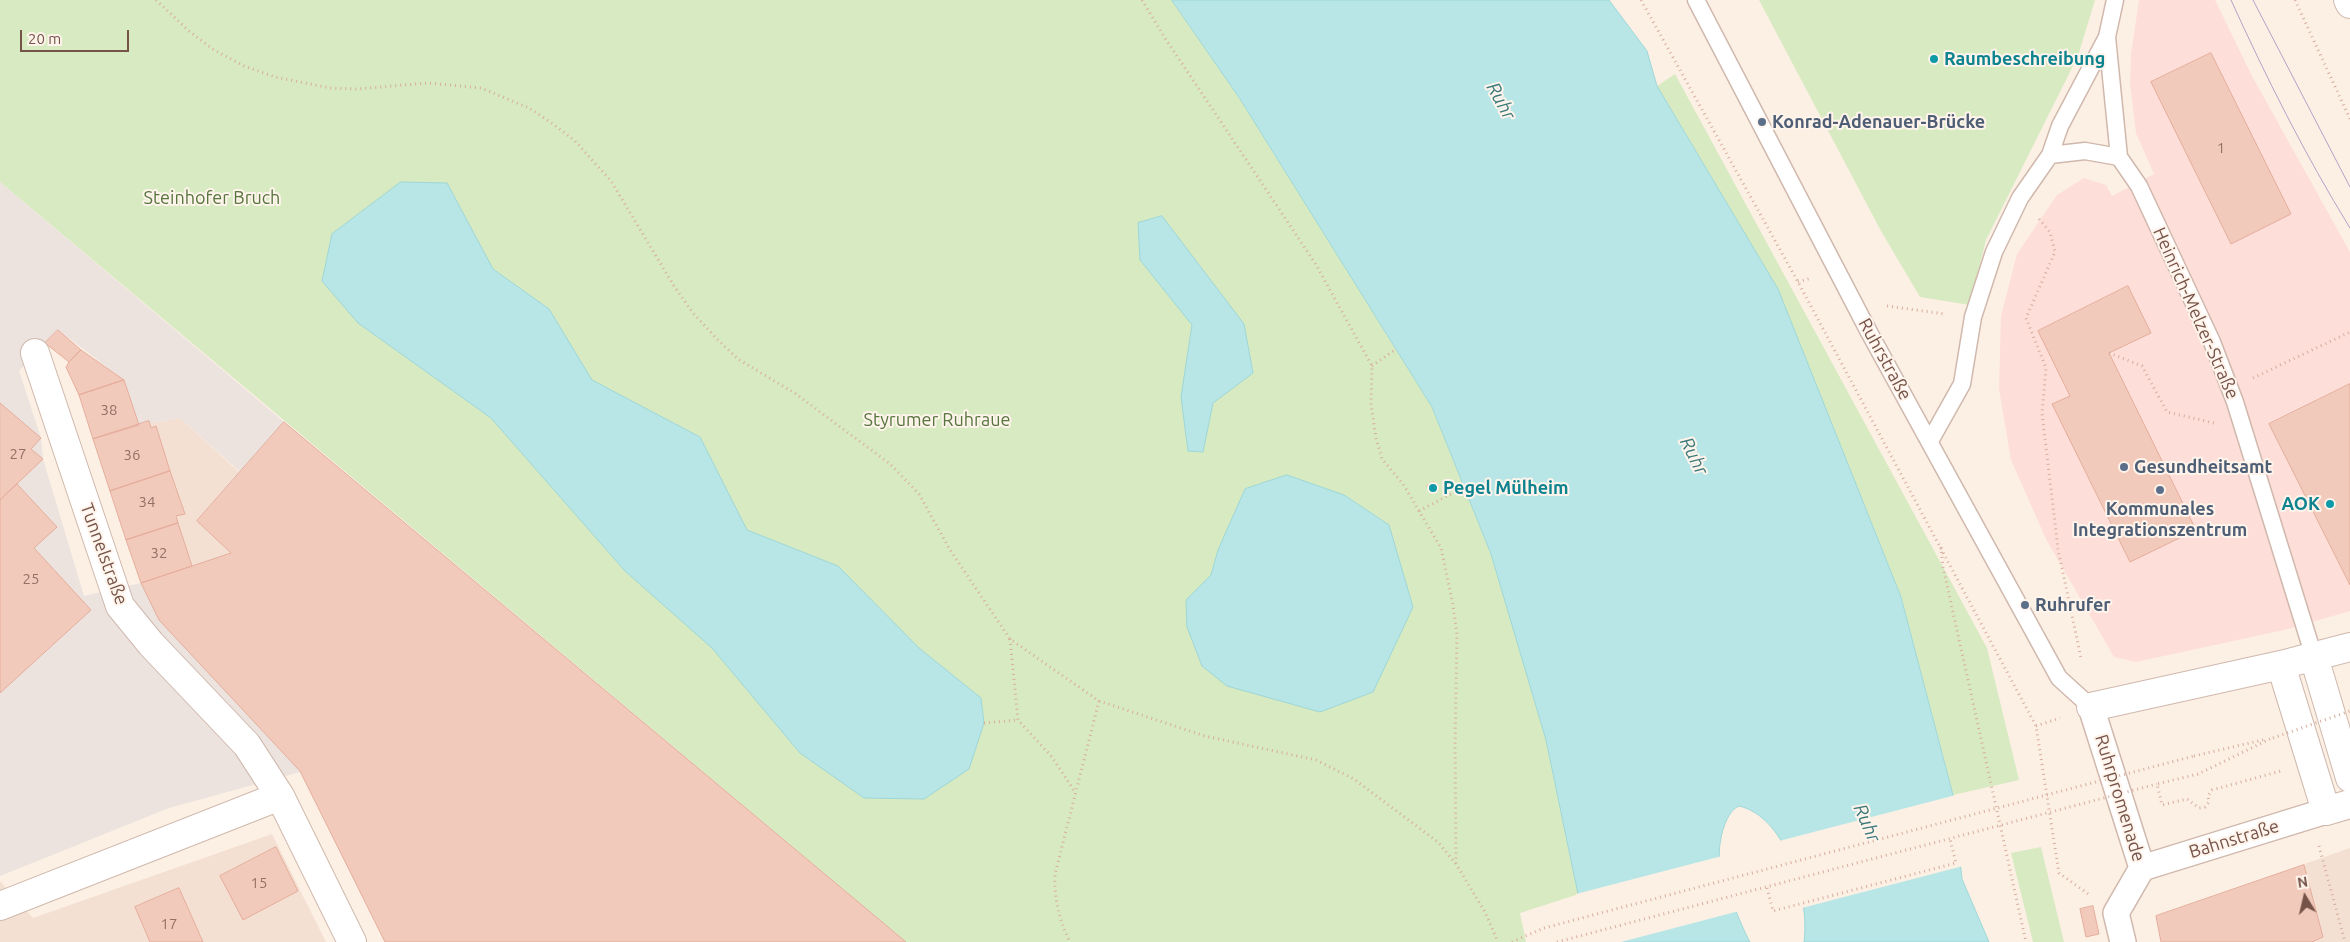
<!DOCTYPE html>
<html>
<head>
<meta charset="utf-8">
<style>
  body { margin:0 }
  #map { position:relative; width:2350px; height:942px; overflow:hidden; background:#fcf0e4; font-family:Ubuntu,sans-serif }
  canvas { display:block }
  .north { position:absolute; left:2280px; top:872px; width:50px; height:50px; -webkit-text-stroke:4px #fff4eb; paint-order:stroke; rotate:351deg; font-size:14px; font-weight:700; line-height:20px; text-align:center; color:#755349 }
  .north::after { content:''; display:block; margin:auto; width:18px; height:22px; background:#755349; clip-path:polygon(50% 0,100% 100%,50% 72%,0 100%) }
  .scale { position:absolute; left:20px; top:30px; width:109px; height:22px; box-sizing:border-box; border:2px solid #755349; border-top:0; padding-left:6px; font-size:15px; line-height:18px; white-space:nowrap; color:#755349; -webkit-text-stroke:4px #fff4eb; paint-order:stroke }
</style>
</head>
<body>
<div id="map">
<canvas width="2350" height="942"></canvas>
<div class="north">N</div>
<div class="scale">20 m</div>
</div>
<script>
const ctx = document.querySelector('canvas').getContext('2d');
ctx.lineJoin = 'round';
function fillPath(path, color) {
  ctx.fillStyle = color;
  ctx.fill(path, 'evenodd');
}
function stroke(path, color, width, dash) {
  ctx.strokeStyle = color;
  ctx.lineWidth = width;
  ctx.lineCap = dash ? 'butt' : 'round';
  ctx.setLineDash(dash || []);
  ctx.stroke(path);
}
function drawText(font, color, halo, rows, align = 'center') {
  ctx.font = font + ' Ubuntu,sans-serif';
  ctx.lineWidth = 4;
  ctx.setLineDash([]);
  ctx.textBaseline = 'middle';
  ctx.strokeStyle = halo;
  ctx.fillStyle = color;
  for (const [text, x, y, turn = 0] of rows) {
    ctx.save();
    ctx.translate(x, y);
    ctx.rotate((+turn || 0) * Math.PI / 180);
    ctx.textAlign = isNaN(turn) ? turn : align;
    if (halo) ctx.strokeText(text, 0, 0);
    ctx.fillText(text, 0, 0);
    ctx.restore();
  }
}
fillPath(new Path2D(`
  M81,350L124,380L139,425L180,418L239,472L197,521L231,553L141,583L79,395L66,367Z
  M272,834L326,942H0V881L33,918Z
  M2350,848V942H2161L2156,916Z`), '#f4e0d2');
fillPath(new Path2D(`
  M2139,0H2215L2252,76L2350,252V611L2284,630L2136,662L2114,657L2046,539L2011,460L1999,389L2001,316L2017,254L2057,195L2084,178L2106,185L2112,196L2154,174L2136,133L2130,83L2131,54Z`), '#fdded8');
fillPath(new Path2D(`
  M0,182L284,422L906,942H385L300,772L169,808L0,876ZM58,330L124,380L139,425L180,418L239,471L197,521L231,553L141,583L84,596L43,459L41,438L19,371Z`), '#ece3df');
fillPath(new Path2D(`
  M0,0H1172L1240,99L1432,407L1491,554L1523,655L1556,776L1579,894L1520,913L1526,942H906L0,182Z
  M1759,0H2095L2078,56L1986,240L1970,305L1920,297L1881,231Z
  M1675,74L1987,648L2019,780L1953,795L1901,597L1778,290L1657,86Z
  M2041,847L2064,942H2033L2011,853Z`), '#d8eac2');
const water = new Path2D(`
  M1172,0H1609L1647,51L1657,86L1778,289L1901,597L1953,795L1962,879L1989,942H1804C1810,899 1787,817 1739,806C1724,812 1717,847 1720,862C1724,882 1740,924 1750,942H1588L1546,740L1491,554L1432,407L1240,99Z
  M401,182L447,183L493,269L549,309L592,380L700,437L747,530L838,566L919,648L981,698L984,723L969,769L924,799L864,798L800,753L712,648L625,571L491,418L358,323L322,281L332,234Z
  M1162,216L1244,324L1253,373L1213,403L1203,452L1188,451L1181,397L1192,325L1140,260L1138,223Z
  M1287,475L1344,495L1389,525L1413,607L1373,692L1320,712L1227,686L1202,666L1187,627L1186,600L1211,575L1218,550L1245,489Z`);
fillPath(water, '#b8e6e6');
stroke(water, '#9ed7d8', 1);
fillPath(new Path2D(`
  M1956,795L1963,866L1802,908L1796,883L1779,841Z
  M1722,856L1739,911L1621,942H1585L1576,894Z`), '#fcf0e4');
const building = new Path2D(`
  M2211,53L2291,214L2231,244L2151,82Z
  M2128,286L2151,333L2109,353L2196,530L2130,562L2052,404L2070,396L2038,331Z
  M58,330L81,350L69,362L45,343Z
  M81,350L124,380L79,395L66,367L69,362Z
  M124,380L139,425L93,439L79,395Z
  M2350,384V585L2269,424Z
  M0,403L41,438L31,449L43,459L0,500Z
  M149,421L151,428L156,426L170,471L110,491L93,439Z
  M284,422L906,942H385L300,771L159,620L141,583L231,553L197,521Z
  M170,471L185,514L176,516L178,523L126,540L110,491Z
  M1434,482L1438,490L1431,493L1427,486Z
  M17,484L57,527L34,548L91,610L0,693V500Z
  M178,523L192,566L141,583L126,540Z
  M276,847L298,891L243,920L220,876Z
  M2304,865L2323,937L2312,942H2161L2156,916Z
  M179,888L203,942H150L135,907Z
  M2093,906L2099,934L2086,937L2080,909Z`);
fillPath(building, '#f2cabb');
stroke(building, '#e5ad9c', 1);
const service = new Path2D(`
  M1696,0L1870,334L2059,678L2091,707
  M2107,37L2119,157
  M2050,155L2085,151L2119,157L2139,186L2212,342L2235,402L2314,657
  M1930,441L1962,384L1973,317L1994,252L2020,198L2050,155L2060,126L2107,37L2115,0`);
const pedestrian = new Path2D(`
  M2091,707L2142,868L2116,913L2123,942
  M2142,868L2326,811`);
const minor = new Path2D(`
  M2348,0L2350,4
  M35,353L120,606L151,644L247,745L280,796L352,942
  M2314,657L2350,778
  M2281,665L2326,811L2350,804
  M2091,707L2281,665L2350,647
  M0,906L280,796`);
stroke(service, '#d0b8ad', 19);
stroke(pedestrian, '#d0b8ad', 28);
stroke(minor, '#d0b8ad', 30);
stroke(new Path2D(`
  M156,0L189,31L214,50L244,66L275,77L330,88L356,89L428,83L481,88L529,108L553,124L575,141L611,181L674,286L693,313L717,339L738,359L796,394L890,464L919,494L950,550L1010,639L1099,701L1055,874C1054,899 1059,919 1070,942
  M1142,0L1165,38L1315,263L1372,366L1371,404L1376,438L1382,459L1403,484L1441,548L1453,605L1457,635L1455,744L1456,864
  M1641,0L1798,282L2036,726L2059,873L2091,896
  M2295,0L2350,119
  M2039,219L2050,232L2055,252L2026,318L2046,368L2042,413L2058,549L2081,658
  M1798,282L1811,278
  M1887,306L1945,314
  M2109,353L2142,366L2167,412L2214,423
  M1372,366L1396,349
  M2253,378L2350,332
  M1419,511L1464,487
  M1941,547L1943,567L2026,942
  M1010,639L1018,720L1052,757L1075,792
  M1099,701L1205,736L1316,760L1354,779L1438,842L1456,864L1485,912L1498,942
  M984,723L1018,720
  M2036,726L2060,718
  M2270,739L2198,774L2157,784L2162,805L2187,799L2199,808L2205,807L2209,802L2208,796L2212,790L2281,771
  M2194,756L2267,739
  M2319,846L2345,942
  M1767,888L1773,911L1956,863L1950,839
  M1512,942L1544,928`), '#d7ad9e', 3, [1, 4]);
stroke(service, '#fff', 16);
stroke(pedestrian, '#fff', 25);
stroke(minor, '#fff', 28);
stroke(new Path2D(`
  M2231,0C2266,77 2305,155 2350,228
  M2253,0L2350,187`), '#b1a2c6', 1);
stroke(new Path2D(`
  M2273,738L2350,711
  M1544,928L2194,756
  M1557,942L2157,784`), '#d7ad9e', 3, [1, 4]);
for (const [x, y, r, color] of [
  [1934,59,5,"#0f9aa8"],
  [1762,122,5,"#5c6f8a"],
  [2124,467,5,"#5c6f8a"],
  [1433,488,5,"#0f9aa8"],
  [2160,490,5,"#5c6f8a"],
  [2330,504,5,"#0f9aa8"],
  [2025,605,5,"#5c6f8a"]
]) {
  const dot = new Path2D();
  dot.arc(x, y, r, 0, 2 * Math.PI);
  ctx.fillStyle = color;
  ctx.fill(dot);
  stroke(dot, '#fff4eb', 2);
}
drawText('15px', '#947166', null, [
  ["1",2221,148],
  ["38",109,410],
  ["27",18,454],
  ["36",132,455],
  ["34",147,502],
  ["32",159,553],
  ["25",31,579],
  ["15",259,883],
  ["17",169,924]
]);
drawText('bold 18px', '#0d838f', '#fff4eb', [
  ["Raumbeschreibung",1944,59],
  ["Pegel Mülheim",1443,488],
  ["AOK",2320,504,"right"]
], 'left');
drawText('bold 18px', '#4e5e75', '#fff4eb', [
  ["Konrad-Adenauer-Brücke",1772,122],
  ["Gesundheitsamt",2134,467],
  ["Kommunales",2160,509,"center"],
  ["Integrationszentrum",2160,530,"center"],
  ["Ruhrufer",2035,605]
], 'left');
drawText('18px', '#57753e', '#fff4eb', [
  ["Steinhofer Bruch",212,198],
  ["Styrumer Ruhraue",937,420]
]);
drawText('18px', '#755349', '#fff4eb', [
  ["Heinrich-Melzer-Straße",2196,313,66],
  ["Ruhrstraße",1885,359,61],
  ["Tunnelstraße",104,554,70],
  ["Ruhrpromenade",2120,798,73],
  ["Bahnstraße",2234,839,-17]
]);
drawText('italic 19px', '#3c797b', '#fff4eb', [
  ["Ruhr",1501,101,61],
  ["Ruhr",1694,456,63],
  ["Ruhr",1867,823,66]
]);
</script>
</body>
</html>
